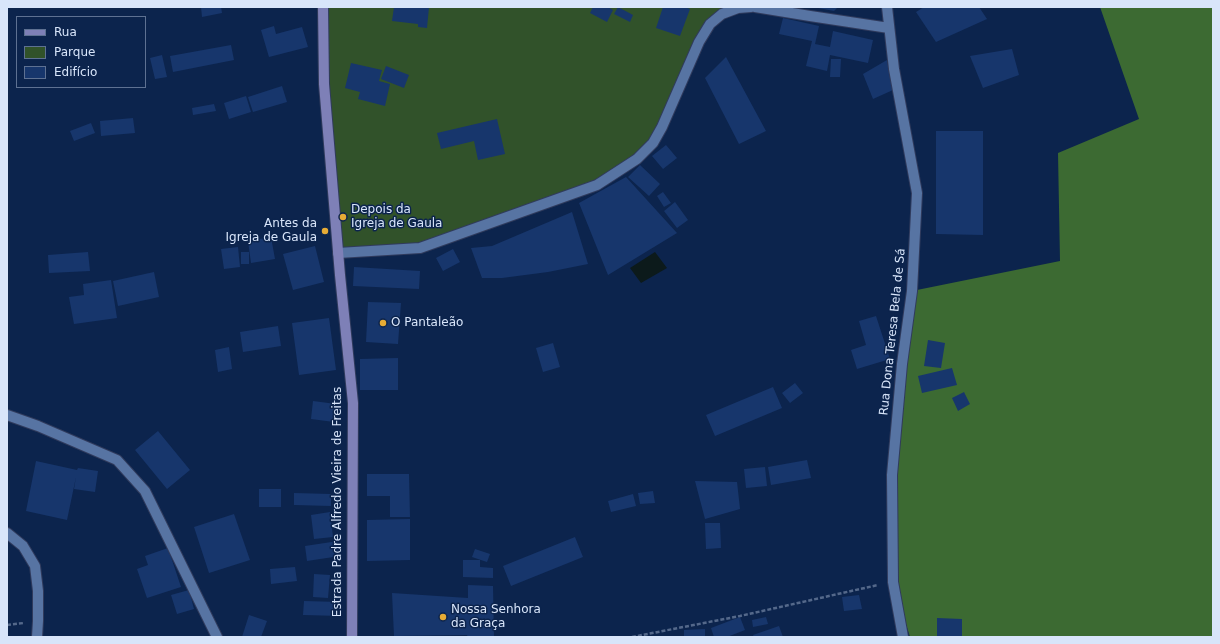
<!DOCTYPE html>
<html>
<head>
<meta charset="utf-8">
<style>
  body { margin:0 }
  #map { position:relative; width:1220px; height:644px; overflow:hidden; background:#0c244d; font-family:"DejaVu Sans",sans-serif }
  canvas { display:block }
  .frame { position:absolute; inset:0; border:8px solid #d8e5fa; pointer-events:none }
  .legend { position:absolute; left:16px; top:16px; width:130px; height:72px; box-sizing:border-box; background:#0c244d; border:1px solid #5e7192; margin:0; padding:5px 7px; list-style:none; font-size:12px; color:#d8e5fa }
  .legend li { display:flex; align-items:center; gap:8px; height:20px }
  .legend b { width:20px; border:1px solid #5e7192 }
</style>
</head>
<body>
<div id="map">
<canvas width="1220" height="644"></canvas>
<div class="frame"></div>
<ul class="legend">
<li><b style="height:5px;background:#7e80b7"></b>Rua</li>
<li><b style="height:11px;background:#31522a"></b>Parque</li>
<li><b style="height:11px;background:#17366c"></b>Edifício</li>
</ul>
</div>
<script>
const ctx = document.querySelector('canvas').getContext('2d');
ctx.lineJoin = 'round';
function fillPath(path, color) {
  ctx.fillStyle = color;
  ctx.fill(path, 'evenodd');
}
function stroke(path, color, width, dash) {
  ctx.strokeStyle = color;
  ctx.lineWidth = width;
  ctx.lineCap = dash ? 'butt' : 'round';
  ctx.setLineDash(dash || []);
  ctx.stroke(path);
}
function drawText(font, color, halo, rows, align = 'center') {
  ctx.font = font + ' "DejaVu Sans",sans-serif';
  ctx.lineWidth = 3;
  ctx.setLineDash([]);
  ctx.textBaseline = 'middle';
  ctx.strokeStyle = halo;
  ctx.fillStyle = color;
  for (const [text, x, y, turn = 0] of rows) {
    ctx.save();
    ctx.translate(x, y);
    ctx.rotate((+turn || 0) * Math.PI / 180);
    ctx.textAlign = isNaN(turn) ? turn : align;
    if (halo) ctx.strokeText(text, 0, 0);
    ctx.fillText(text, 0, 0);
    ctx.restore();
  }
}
fillPath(new Path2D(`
  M326,7H751L710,24L653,143L597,185L420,248L338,253L324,84Z`), '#31522a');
fillPath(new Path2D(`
  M1100,7H1213V637H910L893,582L902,364L912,291L1060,261L1058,153L1139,119Z`), '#3c6a32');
fillPath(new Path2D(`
  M655,252L667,268L641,283L630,268Z`), '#0c1a1b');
fillPath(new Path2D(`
  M201,7H221L222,13L202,17Z
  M394,7H429L427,28L418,27V24L392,21Z
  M593,7H608L613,10L607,22L590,13Z
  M618,7L633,15L630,22L614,14Z
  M663,7H685L690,9L680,36L656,28Z
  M813,7H838L834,11Z
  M924,7H979L987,19L936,42L916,12Z
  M783,18L819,26L815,44L830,47L833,31L873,40L868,63L830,55L827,71L806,66L812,41L779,34Z
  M274,26L276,34L302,27L308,47L269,57L261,30Z
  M231,45L234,60L173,72L170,56Z
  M1012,49L1019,75L983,88L970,56Z
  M162,55L167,77L155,79L150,58Z
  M726,57L766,131L739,144L705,78Z
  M831,59H841L840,77H830Z
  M887,60L893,90L873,99L863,74Z
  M351,63L382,70L379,81L390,84L385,106L358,99L360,92L345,88Z
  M386,66L409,75L404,88L381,79Z
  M282,86L287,102L253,112L248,97Z
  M246,96L251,112L229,119L224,103Z
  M214,104L216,111L193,115L192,108Z
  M133,118L135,133L101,136L100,121Z
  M497,119L505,154L478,160L474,141L441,149L437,133Z
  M91,123L95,133L74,141L70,131Z
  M936,131H983V235L936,234Z
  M666,145L677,158L663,169L652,156Z
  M640,165L660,184L649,196L628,177Z
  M626,177L677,233L608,275L579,203Z
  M663,192L671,203L664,207L657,196Z
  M675,202L688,220L677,228L664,211Z
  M572,212L588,264L548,272L502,278H482L471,248L492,246Z
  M271,237L275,259L251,263L248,241Z
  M315,246L324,282L293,290L283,254Z
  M238,247L240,267L224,269L221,249Z
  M453,249L460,262L443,271L436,258Z
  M88,252L90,271L49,273L48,255Z
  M241,252H249V264H241Z
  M354,267L420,271L419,289L353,286Z
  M154,272L159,297L118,306L113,281Z
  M111,280L117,318L74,324L69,297L84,295L83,284Z
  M368,302L401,303L398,344L366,342Z
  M876,316L890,359L857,369L851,350L866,345L859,321Z
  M329,318L336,370L299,375L292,323Z
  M278,326L281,346L243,352L240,332Z
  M928,340L945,343L941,368L924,366Z
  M553,343L560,367L543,372L536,348Z
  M229,347L232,369L218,372L215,350Z
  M398,358V390H360V359Z
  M952,368L957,385L922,393L918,376Z
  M795,383L803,393L790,403L782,393Z
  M773,387L782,408L715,436L706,415Z
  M964,392L970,404L958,411L952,398Z
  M313,401L336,404L334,422L311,419Z
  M158,431L190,470L167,489L135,450Z
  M807,460L811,478L771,485L768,467Z
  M36,461L77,470L78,468L98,471L95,492L74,489L76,477L67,520L26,511Z
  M765,467L767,486L746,488L744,469Z
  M367,474H409L410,517H390V496H367Z
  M695,481L737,482L740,509L705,519Z
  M259,489H281V507H259Z
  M653,491L655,503L640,504L638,493Z
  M294,493L331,494V506L294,505Z
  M633,494L636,506L611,512L608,501Z
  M330,512L333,537L314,539L311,515Z
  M234,514L250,560L209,573L194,527Z
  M410,519V560L367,561V520Z
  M705,523H720L721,548L706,549Z
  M575,537L583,557L511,586L503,566Z
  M338,541L340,556L307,561L305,546Z
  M168,548L181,587L147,598L137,569L148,565L145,556Z
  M475,549L490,554L487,562L472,557Z
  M463,560H480V567L493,568V578L463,577Z
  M295,567L297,581L271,584L270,569Z
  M314,574L330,575L328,598L313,597Z
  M468,585L493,586L494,637H468L467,635L394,636L392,593L468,598Z
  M189,590L194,609L177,614L171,595Z
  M859,595L862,609L844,611L842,597Z
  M304,601L340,602V616L303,615Z
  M249,615L267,621L261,637H242Z
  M740,617L745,630L727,637H714L711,628Z
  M766,617L768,624L753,627L752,620Z
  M937,618L962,619V636H937Z
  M779,626L783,637H754L753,635Z
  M705,629V637H684V630Z`), '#17366c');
const minor = new Path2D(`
  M755,7L810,16L889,28
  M887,7L894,69L917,193L912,291L902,364L892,475L893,582L903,637
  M338,253L420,248L597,185L637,159L653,143L662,127L699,42L710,24L722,14L738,8L751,7
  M7,415L38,426L117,460L145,491L217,637
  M7,533L23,546L35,566L38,591V621L37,637`);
const secondary = new Path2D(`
  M323,7L324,84L340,275L353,403L352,637`);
stroke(minor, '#303b5d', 12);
stroke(secondary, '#303b5d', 12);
stroke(new Path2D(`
  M7,625L24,623
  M632,637L740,616L878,585`), '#54688a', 2.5, [4, 2]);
stroke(minor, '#5774a3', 10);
stroke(secondary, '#7e80b7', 10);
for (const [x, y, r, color] of [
  [343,217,4,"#e7ac36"],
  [325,231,4,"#e7ac36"],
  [383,323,4,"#e7ac36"],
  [443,617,4,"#e7ac36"]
]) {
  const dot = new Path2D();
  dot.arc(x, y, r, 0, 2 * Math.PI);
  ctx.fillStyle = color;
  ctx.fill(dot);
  stroke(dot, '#0c244d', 1.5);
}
drawText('12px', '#d8e5fa', '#0c244d', [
  ["Depois da",351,210],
  ["Igreja de Gaula",351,224],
  ["Antes da",317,224,"right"],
  ["Igreja de Gaula",317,238,"right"],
  ["O Pantaleão",391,323],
  ["Nossa Senhora",451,610],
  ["da Graça",451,624]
], 'left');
drawText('12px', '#d8e5fa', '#0c244d', [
  ["Rua Dona Teresa Bela de Sá",893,332,-84],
  ["Estrada Padre Alfredo Vieira de Freitas",338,502,-90]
]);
</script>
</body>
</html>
